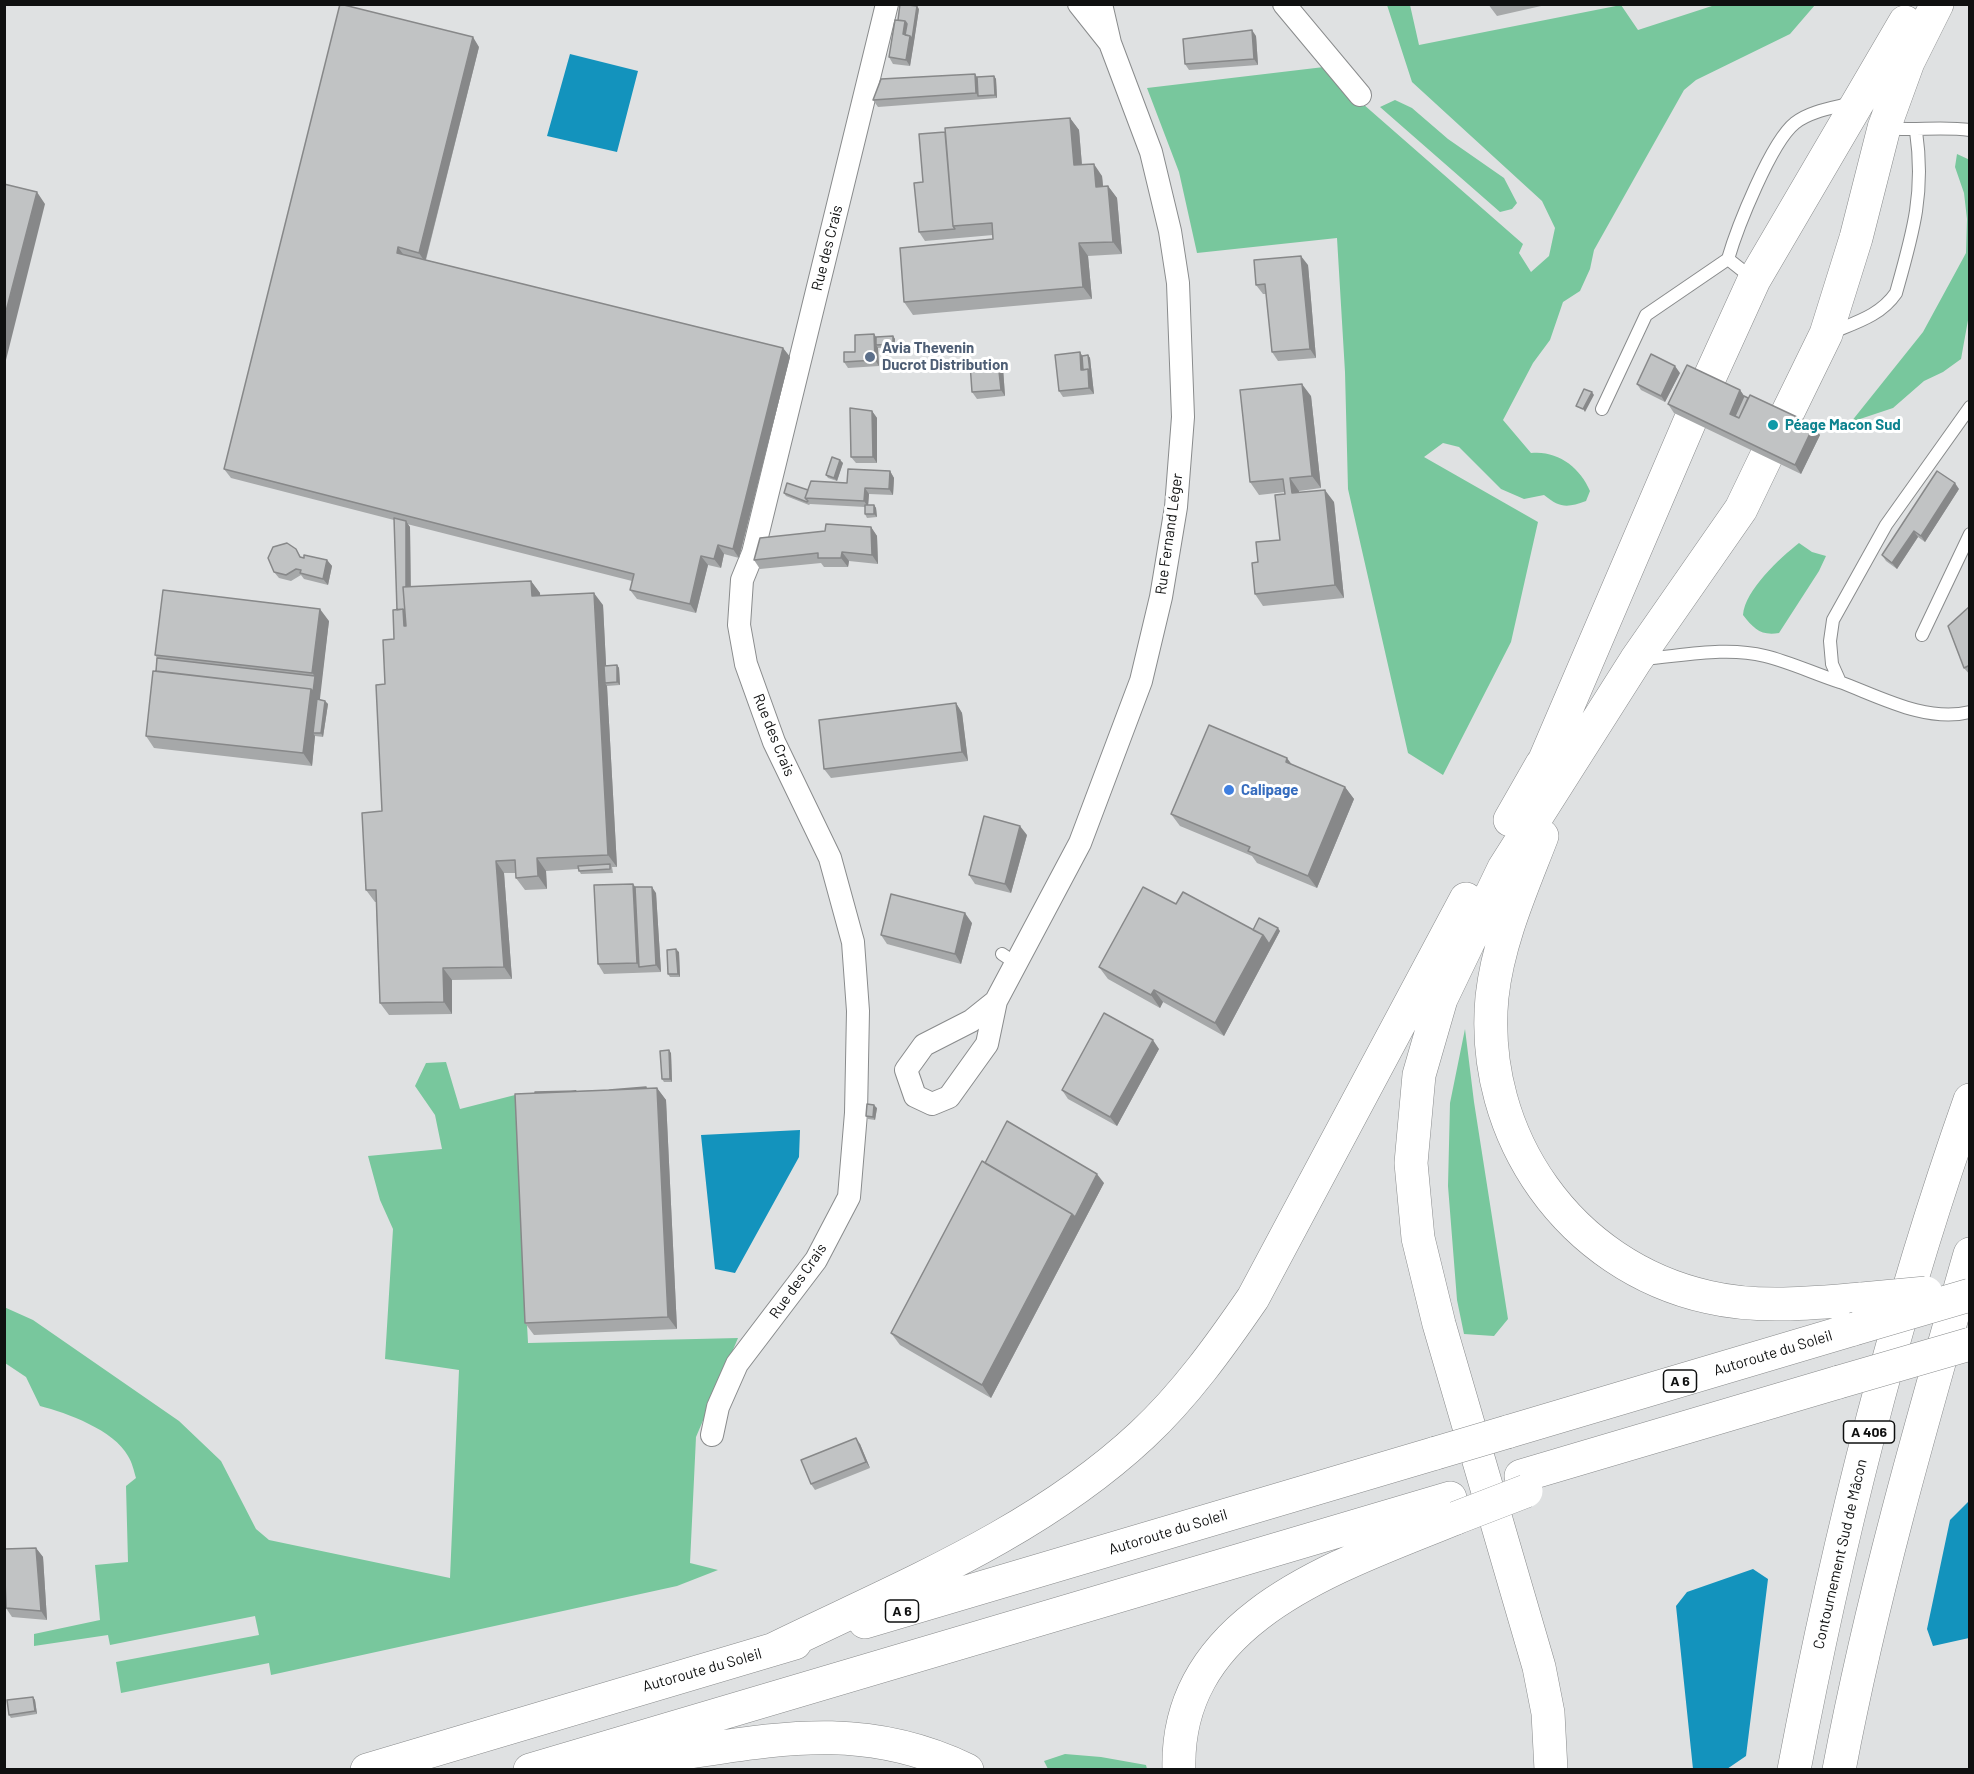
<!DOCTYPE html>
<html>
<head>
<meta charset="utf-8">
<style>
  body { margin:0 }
  #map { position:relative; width:1974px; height:1774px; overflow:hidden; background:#dfe1e2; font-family:Barlow,sans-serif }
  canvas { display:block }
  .frame { position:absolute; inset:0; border:6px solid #0f1010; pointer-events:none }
</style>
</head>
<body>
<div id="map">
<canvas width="1974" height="1774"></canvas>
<div class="frame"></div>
</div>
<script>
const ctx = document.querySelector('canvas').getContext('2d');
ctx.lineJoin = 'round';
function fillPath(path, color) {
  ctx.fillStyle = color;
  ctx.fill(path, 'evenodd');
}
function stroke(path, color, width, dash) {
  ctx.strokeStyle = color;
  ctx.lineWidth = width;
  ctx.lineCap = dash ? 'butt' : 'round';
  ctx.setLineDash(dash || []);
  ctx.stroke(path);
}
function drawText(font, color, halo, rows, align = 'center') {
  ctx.font = font + ' Barlow,sans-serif';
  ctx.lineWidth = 6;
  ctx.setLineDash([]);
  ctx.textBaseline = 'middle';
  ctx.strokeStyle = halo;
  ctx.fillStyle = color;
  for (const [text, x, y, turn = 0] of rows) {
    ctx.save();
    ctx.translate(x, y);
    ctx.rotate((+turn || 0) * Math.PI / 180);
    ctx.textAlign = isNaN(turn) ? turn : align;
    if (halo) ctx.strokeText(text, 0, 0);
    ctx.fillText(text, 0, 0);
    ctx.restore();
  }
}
fillPath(new Path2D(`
  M1387,5H1410L1419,45L1621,5L1638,30L1715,5H1815L1790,34L1696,80L1684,90L1594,250L1590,269L1580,291L1563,302L1550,340L1533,363L1503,420L1531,453C1557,450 1580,467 1590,491L1586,501C1567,508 1560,508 1544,495L1524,499L1501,489L1459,447L1443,443L1424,457L1538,522L1511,642L1443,775L1408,753L1348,489L1345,372L1337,238L1197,253L1179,172L1147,88L1324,67L1363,104L1523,244L1519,253L1531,272L1549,256L1555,228L1542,201L1412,82Z
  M1395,100L1412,108L1448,139L1504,178L1517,203L1512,209L1500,212L1380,107Z
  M1957,154L1970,160V309L1961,359L1943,372L1924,381L1893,408L1851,422L1923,332L1966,253L1967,219L1964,193L1955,167Z
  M1799,543L1812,552L1826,556L1819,571L1779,633C1761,636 1754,629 1743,615C1745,590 1780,558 1799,543Z
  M1465,1029L1474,1102L1508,1319L1494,1336L1464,1334L1457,1300L1448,1186L1450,1103Z
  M446,1062L460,1109L515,1095L528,1343L738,1338L696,1437L690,1563L718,1570L677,1586L271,1675L269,1663L121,1693L116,1662L259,1635L255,1616L110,1645L108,1635L34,1646V1634L100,1620L95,1565L128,1562L126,1486L136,1478C134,1471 132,1462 128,1456C114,1430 67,1413 40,1406L26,1377L5,1363L4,1307L33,1320L179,1421L221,1461L256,1529L269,1540L450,1578L459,1370L385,1359L393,1229L380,1200L368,1156L442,1149L435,1115L415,1086L426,1063Z
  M1065,1754L1101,1757L1146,1765L1147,1769H1048L1044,1761Z`), '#78c79d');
fillPath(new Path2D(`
  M570,54L638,71L617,152L547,136Z
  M800,1130L799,1157L735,1273L715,1269L701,1135Z
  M1969,1501V1638L1933,1646L1927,1629L1950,1520Z
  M1753,1569L1768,1579L1746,1756L1727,1769H1693L1676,1606L1687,1592Z`), '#1393bd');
const service = new Path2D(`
  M1885,128C1914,131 1941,126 1970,130
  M1752,278L1728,259C1737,228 1771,142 1795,123C1810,111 1833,108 1852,103
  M1833,332C1857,322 1881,315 1896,293C1913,233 1925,193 1916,131
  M1970,407L1886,525L1833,620L1830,641L1832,664L1840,682C1880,697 1927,723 1970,712
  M1602,409L1646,315L1728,259
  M1922,635L1970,534
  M1643,659C1682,656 1726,646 1765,656C1790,662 1815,674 1840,682
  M1002,954L1017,964`);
const minor = new Path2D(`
  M1079,4L1110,43L1101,4
  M1284,4L1360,95
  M996,1001L971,1021L924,1045L906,1070L915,1096L932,1104L949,1097L987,1044L996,1001L1080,843L1141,681L1161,597L1176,507L1183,417L1178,283L1170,231L1151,152L1110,43
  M712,1435L718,1407L737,1364L816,1260L849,1197L856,1113L858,1011L853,942L830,858L774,742L746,664L739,625L742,580L753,553L887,4`);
const motorway = new Path2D(`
  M1708,381L1754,280L1905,22
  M1785,418L1826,334L1856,238L1884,128L1908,62L1937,4
  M1534,785L1690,421
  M1510,820L1542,764
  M1542,836C1522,888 1498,941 1492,997C1479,1136 1570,1266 1708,1297C1759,1309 1811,1303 1862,1299
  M1507,1432L1854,1329
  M1521,1476L1839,1382
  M865,1622L1436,1453
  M774,1649C901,1587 1037,1533 1142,1435C1185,1395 1220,1346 1253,1298L1466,899
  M609,1762C739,1751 840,1709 967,1770
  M367,1770L795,1643
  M530,1770L1450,1498
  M1179,1770C1174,1616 1342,1565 1456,1518
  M1551,1770L1548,1713L1539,1667L1439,1324L1418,1238L1411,1163L1419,1075L1441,999L1504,868L1636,660L1741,509L1766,457
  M1794,1770C1837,1543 1893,1318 1970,1100
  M1839,1770C1872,1595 1921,1425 1970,1254`);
stroke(service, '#898b8c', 14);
stroke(minor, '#898b8c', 24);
stroke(motorway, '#898b8c', 34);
stroke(service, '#fff', 12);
stroke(minor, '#fff', 22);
stroke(motorway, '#fff', 33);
const motorwayBridge = new Path2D(`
  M1862,1299L1926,1293
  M1854,1329L1970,1295
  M1839,1382L1970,1344
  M1436,1453L1507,1432
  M1456,1518L1526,1491`);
stroke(motorwayBridge, '#898b8c', 34, []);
stroke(motorwayBridge, '#fff', 33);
fillPath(new Path2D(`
  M1488,4H1550L1497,16Z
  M919,9L910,66L893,64L889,57L898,20Z
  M1256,36L1258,65L1189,70L1185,64Z
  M479,47L426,260L783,348L790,357L739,558L724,554L721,568L708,565L696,613L637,599L630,590L632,581L407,524L410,527L411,587L531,581L540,593V596L603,605L606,666L617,665L619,668L620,685L607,686L617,867H612L613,873L581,874L578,869L546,871L547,889L525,890L516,878V873H504L512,979L452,980V1014L389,1015L380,1003L376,902H375L366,890L382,811L385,684L394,639L397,610L394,520L231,478L224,469Z
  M975,74L977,77L994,76L996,79L997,98L878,107L873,100Z
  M1070,118L1079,130L1082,165L1102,176L1103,186H1108L1117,198L1122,254L1088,256L1092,299L913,315L904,302L993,239V235L925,241L919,232L923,182L945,132Z
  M1308,265L1316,358L1278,361L1272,352L1266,294H1263L1256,285Z
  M874,334L876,337L893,336L895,339V347L878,348L879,366L848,368L844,362Z
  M1080,352L1082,356L1088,355L1090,358L1094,394L1063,397L1059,391Z
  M998,362L1003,368L1005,396L977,399L972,392Z
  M1680,373L1665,402L1641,390L1637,384Z
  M1740,390L1744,396L1820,435L1801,474L1674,413L1668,404Z
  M1311,396L1321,488L1299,491V493L1334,502L1344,598L1263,606L1255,594L1258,562L1280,540L1285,494V492L1259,495L1250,482Z
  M872,411L877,418V463H856L851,457Z
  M840,460L843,463L837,481L828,478L826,475Z
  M890,471L894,478L893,495L869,494L868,505H874L876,508L877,517L867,518L865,514V507L810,504L809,505L786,496L784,493L847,483Z
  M1959,489L1925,542L1918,537L1897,569L1886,561L1882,555Z
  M871,527L877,536L878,564L849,561L848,567H824L821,563L760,569L754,560Z
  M296,549L301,557L327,560L332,566L328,585L304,579L301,575L291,581L279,578L274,572Z
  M1970,606V675L1964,668Z
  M329,621L319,700L325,701L328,704L323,737L315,736L312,766L154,748L146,736L156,671L157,658L155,655Z
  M956,703L962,713L968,761L831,778L824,769Z
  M1293,765L1345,787L1354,799L1317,888L1257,863L1252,856L1180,826L1171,814Z
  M1027,835L1011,893L975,884L969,875Z
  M656,893L661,972L604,974L598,964Z
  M1176,904L1253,930L1280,931L1224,1036L1163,1002L1160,1008L1108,979L1099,967Z
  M972,923L961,964L887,944L881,935Z
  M679,952L680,977H670L668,974Z
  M1159,1049L1117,1126L1068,1099L1062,1090Z
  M671,1053L672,1082H664L662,1079Z
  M657,1088L666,1100L677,1329L534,1335L525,1323L577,1091Z
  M877,1108L875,1120L868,1119L866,1116Z
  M985,1163L1104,1183L991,1398L900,1345L891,1333Z
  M860,1444L870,1468L815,1490L811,1484Z
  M36,1548L43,1557L47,1620L12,1617L6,1608Z
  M33,1697L35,1700L37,1714L11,1718L9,1715Z`), '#a6a8a9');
fillPath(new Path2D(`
  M917,6L919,9L914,42L912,39Z
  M905,21L909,28L907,38L903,34Z
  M1252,30L1256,36L1258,65L1254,59Z
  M910,36L914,42L910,66L906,60Z
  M473,37L479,47L425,262L419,253Z
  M975,74L979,81L978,96L976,93Z
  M994,76L996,79L997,98L995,95Z
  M1070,118L1079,130L1083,178L1074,165Z
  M1094,164L1102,176L1104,196L1096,187Z
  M1108,186L1117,198L1122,254L1113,242Z
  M37,192L45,204L6,360L4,358V319Z
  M1079,243L1088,256L1092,299L1083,287Z
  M398,247L405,257L397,253Z
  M1301,256L1308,265L1316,358L1310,349Z
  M874,334L878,340L876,345L878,348L879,366L875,360Z
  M893,336L895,339V347L893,344Z
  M783,348L790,357L739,558L733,549Z
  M1080,352L1084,359L1085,373L1081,370Z
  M1088,355L1090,358L1094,394L1089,388L1088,369Z
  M998,362L1003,368L1005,396L1001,390Z
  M1675,366L1680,373L1665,402L1661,396Z
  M1302,384L1311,396L1321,488L1312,476Z
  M1740,390L1747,400L1737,421L1730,414Z
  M1592,392L1594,395L1585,412L1583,409Z
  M872,411L877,418V463L873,457Z
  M1814,425L1820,435L1801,474L1795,465Z
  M840,460L843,463L837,481L834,478Z
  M890,471L894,478L893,495L889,489Z
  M1290,478L1299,491L1300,505L1292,493Z
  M1955,483L1959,489L1925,542L1921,536Z
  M865,488L869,494L868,507L864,501Z
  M1325,490L1334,502L1344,598L1335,585Z
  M874,505L876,508L877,517L874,514Z
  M406,521L410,527L411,622L412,638L404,626L403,609Z
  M871,527L877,536L878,564L872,555Z
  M1914,531L1918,537L1897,569L1892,563Z
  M718,545L724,554L721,568L714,559Z
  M842,552L849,561L848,567L841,558Z
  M701,556L708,565L696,613L690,604Z
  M327,560L332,566L328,585L323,579Z
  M531,581L540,593L541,608L532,596Z
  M594,593L603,605L607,683H605L607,686L617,867L608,855Z
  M320,609L329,621L316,733H313L315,736L312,766L303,753L311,689L315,676L312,673Z
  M617,665L619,668L620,685L617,682Z
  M325,701L328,704L323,737L321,733Z
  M956,703L962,713L968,761L962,752Z
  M1287,758L1296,770L1286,762Z
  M1345,787L1354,799L1317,888L1308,876Z
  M1020,826L1027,835L1011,893L1005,884Z
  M537,858L546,871L547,889L538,876Z
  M496,861L504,873L512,979L504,967Z
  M633,884L640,893L639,967L637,963Z
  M652,887L656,893L661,972L656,965Z
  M965,913L972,923L961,964L955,954Z
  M1278,928L1280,931L1224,1036L1215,1023L1263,935Z
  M676,949L679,952L680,977L678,974Z
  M443,968L452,980V1014L444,1002Z
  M1154,990L1163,1002L1160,1008L1151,995Z
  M1153,1040L1159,1049L1117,1126L1110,1117Z
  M669,1050L671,1053L672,1082L670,1079Z
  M657,1088L666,1100L677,1329L668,1317Z
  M874,1105L877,1108L875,1120L873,1117Z
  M1097,1174L1104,1183L991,1398L982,1385L1072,1214Z
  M856,1438L860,1444L870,1468L866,1462Z
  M36,1548L43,1557L47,1620L41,1611Z
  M33,1697L35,1700L37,1714L35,1711Z`), '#878889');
const building = new Path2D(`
  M340,4L473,37L419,253L398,247L397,253L783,348L733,549L718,545L714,559L701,556L690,604L630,590L634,574L224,469Z
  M900,4L917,6L912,39L910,36L905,35L907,24L905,21L898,20Z
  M895,20L905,21L903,34L910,36L906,60L889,57Z
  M1252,30L1254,59L1185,64L1183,39Z
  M975,74L976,93L873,100L881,79Z
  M994,76L995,95L978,96L977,77Z
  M1070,118L1074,165L1094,164L1096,187L1108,186L1113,242L1079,243L1083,287L904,302L900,248L993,239L992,223L953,226L945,128Z
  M945,132L953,226L955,229L919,232L914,183L923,182L919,134Z
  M4,184L37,192L4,319Z
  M1301,256L1310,349L1272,352L1265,284L1256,285L1254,260Z
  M874,334L875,360L844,362V352H855V335Z
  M893,336V344L876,345V337Z
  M1080,352L1081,370L1088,369L1089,388L1059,391L1055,355Z
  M1651,354L1675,366L1661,396L1637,384Z
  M1088,355L1090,372L1088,369L1083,370L1082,356Z
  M998,362L1001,390L972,392L970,364Z
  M1687,365L1740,390L1730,414L1739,418L1750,395L1814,425L1795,465L1668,404Z
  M1302,384L1312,476L1290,478L1292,493L1325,490L1335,585L1255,594L1252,563L1258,562L1256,542L1280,540L1275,495L1285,494L1283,479L1250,482L1240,390Z
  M1584,389L1592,392L1583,409L1576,406Z
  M1744,396L1748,398L1739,418L1735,416Z
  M850,408L872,411L873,457H851Z
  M832,457L840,460L834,478L826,475Z
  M848,469L890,471L889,489L865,488L864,501L805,498L811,481L847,483Z
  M1937,471L1955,483L1921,536L1914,531L1892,563L1882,555Z
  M787,483L808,490L805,498L808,501L807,502L784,493Z
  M865,505H874V514H865Z
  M394,518L406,521V587H403L405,613L403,609L397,610Z
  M826,524L871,527L872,555L842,552L841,558H818V553L754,560L760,538L825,531Z
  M287,543L296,549L300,557L304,558V555L327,560L323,579L300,573L301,570L296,569L286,575L274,572L268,558L273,547Z
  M531,581L532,596L594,593L608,855L537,858L538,876L516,878L515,860L496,861L504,967L443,968L444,1002L380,1003L376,890H366L362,813L382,811L376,685L385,684L383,640L394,639L393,610L403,609L404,626H406L403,587Z
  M163,590L320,609L312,673L155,655Z
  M1970,606V665L1964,668L1948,626Z
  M157,658L315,676L313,692L311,689L156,671Z
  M617,665V682L605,683L604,666Z
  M153,671L311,689L303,753L146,736Z
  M317,699L325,701L321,733H313Z
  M956,703L962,752L824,769L819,720Z
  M1209,725L1287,758L1286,762L1345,787L1308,876L1248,851L1250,847L1171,814Z
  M984,816L1020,826L1005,884L969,875Z
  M610,864V869L579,871L578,866Z
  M633,884L637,963L598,964L594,885Z
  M635,887H652L656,965L639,967Z
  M1143,887L1176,904L1183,892L1263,935L1215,1023L1154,990L1151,995L1099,967Z
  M891,894L965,913L955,954L881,935Z
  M1259,918L1278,928L1269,944L1263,935L1253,930Z
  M676,949L678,974H668L667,950Z
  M1104,1013L1153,1040L1110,1117L1062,1090Z
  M669,1050L670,1079H662L660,1051Z
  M646,1087V1088L609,1090Z
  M657,1088L668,1317L525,1323L515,1094Z
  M576,1091L535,1093V1092Z
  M867,1104L874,1105L873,1117L866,1116Z
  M1007,1121L1097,1174L1075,1217L1072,1214L985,1163Z
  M982,1161L1072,1214L982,1385L891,1333Z
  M856,1438L866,1462L811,1484L801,1460Z
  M36,1548L41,1611L6,1608L4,1549Z
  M33,1697L35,1711L9,1715L7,1700Z`);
fillPath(building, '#c1c3c4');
stroke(building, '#878889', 1.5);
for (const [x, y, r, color] of [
  [870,357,6,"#5c6f8a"],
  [1773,425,6,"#0f9aa8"],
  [1229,790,6,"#3f7fe0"]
]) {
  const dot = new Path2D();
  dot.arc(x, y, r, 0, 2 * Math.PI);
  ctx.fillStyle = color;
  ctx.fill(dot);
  stroke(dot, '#fff', 2);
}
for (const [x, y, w] of [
  [1680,1381,33],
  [1869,1432,51],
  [902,1611,33]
]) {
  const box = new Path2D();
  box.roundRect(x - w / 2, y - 11, w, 22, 4.5);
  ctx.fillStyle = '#fff';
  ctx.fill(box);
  stroke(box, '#0f1010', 1.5);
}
drawText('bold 14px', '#0f1010', null, [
  ["A 6",1680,1381],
  ["A 406",1869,1432],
  ["A 6",902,1611]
]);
drawText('15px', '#0f1010', '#fff', [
  ["Rue des Crais",827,248,-76],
  ["Rue Fernand Léger",1169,534,-82],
  ["Rue des Crais",774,735,68],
  ["Rue des Crais",798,1281,-55],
  ["Autoroute du Soleil",1773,1353,-17],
  ["Autoroute du Soleil",1168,1532,-17],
  ["Contournement Sud de Mâcon",1840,1554,-77],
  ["Autoroute du Soleil",702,1670,-16]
]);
drawText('bold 15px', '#4e5e75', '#fff', [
  ["Avia Thevenin",882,348],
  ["Ducrot Distribution",882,365]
], 'left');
drawText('bold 15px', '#0d838f', '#fff', [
  ["Péage Macon Sud",1785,425]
], 'left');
drawText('bold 15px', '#366cbe', '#fff', [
  ["Calipage",1241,790]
], 'left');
</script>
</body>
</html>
